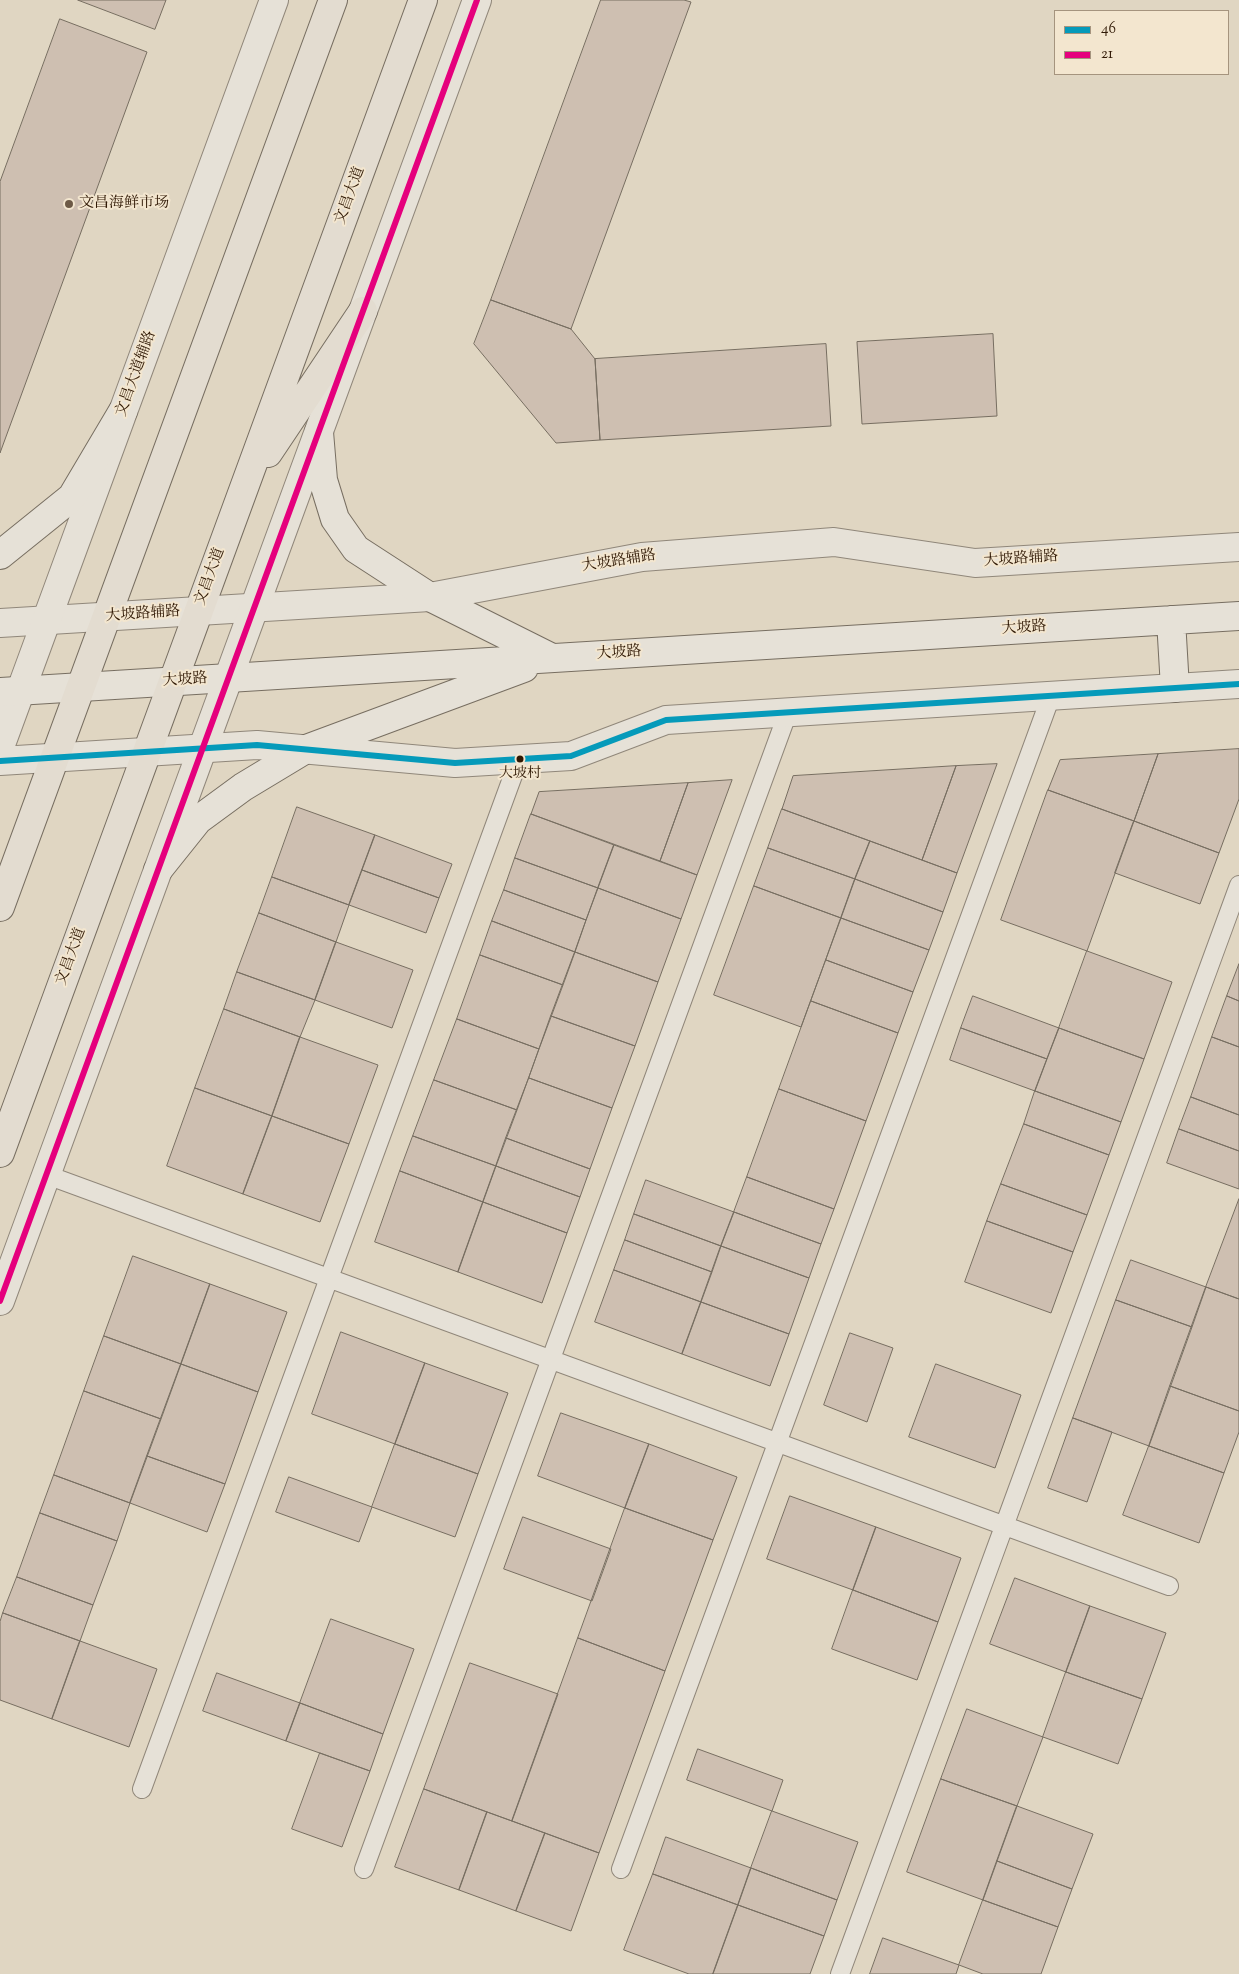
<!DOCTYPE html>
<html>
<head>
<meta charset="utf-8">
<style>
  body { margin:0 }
  #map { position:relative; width:1239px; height:1974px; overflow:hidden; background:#e0d6c2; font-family:"Sorts Mill Goudy",serif }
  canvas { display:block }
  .legend { position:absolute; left:1054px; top:10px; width:175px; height:65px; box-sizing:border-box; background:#f3e6cf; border:1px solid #a5947e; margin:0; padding:6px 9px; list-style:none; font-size:15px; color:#2f1804 }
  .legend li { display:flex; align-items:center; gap:10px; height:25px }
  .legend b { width:25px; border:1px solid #a5947e }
</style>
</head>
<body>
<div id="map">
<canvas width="1239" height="1974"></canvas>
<ul class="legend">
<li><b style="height:6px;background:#059aba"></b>46</li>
<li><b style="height:6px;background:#e5007d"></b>21</li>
</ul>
</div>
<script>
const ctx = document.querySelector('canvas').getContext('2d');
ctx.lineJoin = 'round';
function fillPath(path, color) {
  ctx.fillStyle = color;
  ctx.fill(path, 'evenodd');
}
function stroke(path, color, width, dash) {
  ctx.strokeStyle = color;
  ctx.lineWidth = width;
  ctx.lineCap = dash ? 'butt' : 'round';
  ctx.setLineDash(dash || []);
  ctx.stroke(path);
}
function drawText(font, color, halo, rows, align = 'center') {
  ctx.font = font + ' "Sorts Mill Goudy","Noto Serif SC",serif';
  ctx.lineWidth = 4;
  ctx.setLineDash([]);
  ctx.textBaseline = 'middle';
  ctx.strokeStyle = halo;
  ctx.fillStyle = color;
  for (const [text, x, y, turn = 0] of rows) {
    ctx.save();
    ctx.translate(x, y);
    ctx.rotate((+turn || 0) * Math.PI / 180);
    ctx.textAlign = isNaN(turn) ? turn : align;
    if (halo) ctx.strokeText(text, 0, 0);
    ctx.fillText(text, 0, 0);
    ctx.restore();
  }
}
const building = new Path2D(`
  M78,0H166L155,29Z
  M601,0H684L691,2L571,329L491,300Z
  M60,19L147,52L0,453V182Z
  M491,300L571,329L595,359L600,440L556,443L474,344Z
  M993,334L997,416L862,424L857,342Z
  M826,344L831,426L600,440L595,359Z
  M1239,749V799L1219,853L1134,821L1158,754Z
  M1158,754L1134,821L1048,790L1060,760Z
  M997,764L957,873L922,860L956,766Z
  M956,766L922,860L782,809L793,776Z
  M732,780L697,875L660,861L688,783Z
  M688,783L660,861L531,814L539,792Z
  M1048,790L1134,821L1087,951L1001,920Z
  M297,807L375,835L349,905L272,877Z
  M782,809L870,841L855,879L768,848Z
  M531,814L614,845L598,888L515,858Z
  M1134,821L1219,853L1200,904L1115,873Z
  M375,835L452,864L439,898L362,870Z
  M870,841L957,873L943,912L855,879Z
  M614,845L697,875L681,919L598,888Z
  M768,848L855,879L841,918L754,886Z
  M515,858L598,888L586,920L504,890Z
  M362,870L439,898L426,933L349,905Z
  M272,877L349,905L336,942L259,913Z
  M855,879L943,912L929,950L841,918Z
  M754,886L841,918L801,1027L714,995Z
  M598,888L681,919L658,982L575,952Z
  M504,890L586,920L575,952L492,921Z
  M259,913L336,942L315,1000L237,972Z
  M841,918L929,950L913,992L826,960Z
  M492,921L575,952L563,985L480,955Z
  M336,942L413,970L392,1028L315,1000Z
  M1087,951L1172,982L1144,1059L1059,1028Z
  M575,952L658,982L635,1046L551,1016Z
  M480,955L563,985L539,1049L457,1019Z
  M826,960L913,992L898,1033L811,1001Z
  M1239,964V1001L1227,996Z
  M237,972L315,1000L300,1037L224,1009Z
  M973,996L1059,1028L1047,1059L961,1028Z
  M1227,996L1239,1001V1047L1212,1037Z
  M811,1001L898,1033L866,1121L779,1089Z
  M224,1009L300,1037L272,1116L195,1088Z
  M551,1016L635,1046L612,1108L529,1078Z
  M457,1019L539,1049L517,1110L434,1080Z
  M961,1028L1047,1059L1035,1091L950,1060Z
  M1059,1028L1144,1059L1121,1122L1035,1091Z
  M300,1037L378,1065L349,1144L272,1116Z
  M1212,1037L1239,1047V1115L1191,1097Z
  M529,1078L612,1108L590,1169L506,1138Z
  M434,1080L517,1110L496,1166L413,1136Z
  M195,1088L272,1116L243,1194L167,1166Z
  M779,1089L866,1121L834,1209L747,1177Z
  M1035,1091L1121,1122L1109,1155L1024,1124Z
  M1191,1097L1239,1115V1151L1179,1129Z
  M272,1116L349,1144L320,1222L243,1194Z
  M1024,1124L1109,1155L1087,1215L1001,1184Z
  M1179,1129L1239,1151V1189L1167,1163Z
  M413,1136L496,1166L483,1202L400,1171Z
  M506,1138L590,1169L580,1197L496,1166Z
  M496,1166L580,1197L567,1233L483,1202Z
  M400,1171L483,1202L458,1272L375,1242Z
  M747,1177L834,1209L821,1244L734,1212Z
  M646,1180L734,1212L721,1246L634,1214Z
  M1001,1184L1087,1215L1073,1252L987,1221Z
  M1239,1199V1299L1206,1287Z
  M483,1202L567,1233L542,1303L458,1272Z
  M734,1212L821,1244L809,1278L721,1246Z
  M634,1214L721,1246L712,1272L625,1240Z
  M987,1221L1073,1252L1051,1313L965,1282Z
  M625,1240L712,1272L701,1302L614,1270Z
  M721,1246L809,1278L789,1334L701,1302Z
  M133,1256L210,1284L181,1364L104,1336Z
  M1131,1260L1206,1287L1192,1327L1116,1300Z
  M614,1270L701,1302L682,1354L595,1322Z
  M210,1284L287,1312L258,1392L181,1364Z
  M1206,1287L1239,1299V1411L1170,1386Z
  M1116,1300L1192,1327L1149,1446L1073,1418Z
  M701,1302L789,1334L770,1386L682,1354Z
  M341,1332L425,1363L395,1444L312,1414Z
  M850,1333L893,1348L867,1422L824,1405Z
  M104,1336L181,1364L161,1419L84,1391Z
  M425,1363L508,1393L478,1474L395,1444Z
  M181,1364L258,1392L225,1484L147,1456Z
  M936,1364L1021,1395L995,1468L909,1437Z
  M1170,1386L1239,1411V1432L1224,1473L1149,1446Z
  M84,1391L161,1419L130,1503L54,1475Z
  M561,1413L649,1444L625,1508L538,1476Z
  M1073,1418L1112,1432L1087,1502L1048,1488Z
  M395,1444L478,1474L455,1537L372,1507Z
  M649,1444L737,1477L713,1540L625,1508Z
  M1149,1446L1224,1473L1199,1543L1123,1515Z
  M147,1456L225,1484L207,1532L130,1503Z
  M54,1475L130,1503L117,1541L40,1513Z
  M289,1477L372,1507L359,1542L276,1512Z
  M790,1496L876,1527L853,1590L767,1559Z
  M625,1508L713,1540L665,1671L578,1638Z
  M40,1513L117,1541L93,1605L17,1577Z
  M523,1517L611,1549L592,1601L504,1569Z
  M876,1527L961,1558L938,1622L853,1590Z
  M17,1577L93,1605L80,1641L3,1613Z
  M1015,1578L1090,1606L1066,1672L990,1644Z
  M853,1590L938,1622L917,1680L832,1649Z
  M1090,1606L1166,1633L1142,1699L1066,1672Z
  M3,1613L80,1641L52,1719L0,1700V1622Z
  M331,1619L414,1649L383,1734L300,1703Z
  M578,1638L665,1671L599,1853L512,1821Z
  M80,1641L157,1669L129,1747L52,1719Z
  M470,1663L558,1694L512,1821L424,1789Z
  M1066,1672L1142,1699L1118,1764L1043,1737Z
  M217,1673L300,1703L286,1741L203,1711Z
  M300,1703L383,1734L370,1771L286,1741Z
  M967,1709L1043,1737L1017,1806L941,1779Z
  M698,1749L783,1780L772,1811L687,1780Z
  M320,1753L370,1771L342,1847L292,1829Z
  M941,1779L1017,1806L983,1900L907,1872Z
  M424,1789L487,1812L459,1890L395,1867Z
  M1017,1806L1093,1834L1072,1889L997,1861Z
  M772,1811L858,1842L837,1900L751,1868Z
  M487,1812L545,1833L516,1911L459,1890Z
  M545,1833L599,1853L571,1931L516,1911Z
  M666,1837L751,1868L738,1905L653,1874Z
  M997,1861L1072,1889L1058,1927L983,1900Z
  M751,1868L837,1900L824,1936L738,1905Z
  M653,1874L738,1905L713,1974H689L624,1950Z
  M983,1900L1058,1927L1041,1974H983L959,1965Z
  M738,1905L824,1936L810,1974H713Z
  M883,1938L959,1965L956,1974H870Z`);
fillPath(building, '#cebfb1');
stroke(building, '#776e61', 1);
const service = new Path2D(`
  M47,1175L1169,1586
  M142,1789L519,759
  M364,1869L788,712
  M621,1869L1051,696
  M840,1974L1239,885`);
const minor = new Path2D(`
  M0,623L430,597L642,557L834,542L975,563L1239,547
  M0,761L257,745L455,763L571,756L666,720L1239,684`);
const tertiary = new Path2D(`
  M0,747L274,0
  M0,1301L477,0`);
const secondary = new Path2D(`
  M319,432L323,480L335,519L356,549L430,597L550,657
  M0,555L72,497L123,411
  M1171,620L1175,688
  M0,692L1239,616
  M158,870L198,820L243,787L306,749L524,668`);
const primary = new Path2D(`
  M268,453L363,311
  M0,907L333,0
  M0,1153L423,0`);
stroke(service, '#90877a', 20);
stroke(minor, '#90877a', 30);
stroke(tertiary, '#90877a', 30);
stroke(secondary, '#776e61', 30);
stroke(primary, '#776e61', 30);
stroke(service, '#e6e1d7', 18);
stroke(minor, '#e6e1d7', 28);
stroke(tertiary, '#e6e1d7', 28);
stroke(secondary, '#e6e1d7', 28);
stroke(primary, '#e3dcd0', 28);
stroke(new Path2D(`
  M0,761L257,745L455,763L571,756L666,720L1239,684`), '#059aba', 6);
stroke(new Path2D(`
  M0,1301L477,0`), '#e5007d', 6);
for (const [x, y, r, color] of [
  [69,204,5,"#6d5a46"],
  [520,759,4.5,"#2f1804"]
]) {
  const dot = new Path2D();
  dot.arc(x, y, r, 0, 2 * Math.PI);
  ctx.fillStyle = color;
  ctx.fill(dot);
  stroke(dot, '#f3e6cf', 2);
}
drawText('14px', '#2f1804', '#f3e6cf', [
  ["大坡村",520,775]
]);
drawText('15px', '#2f1804', '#f3e6cf', [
  ["文昌大道",351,196,-70],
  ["文昌大道辅路",137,374,-70],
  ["大坡路辅路",1021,560,-4],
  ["大坡路辅路",619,562,-9],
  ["文昌大道",211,577,-70],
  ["大坡路辅路",143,615,-4],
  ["大坡路",1024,629,-4],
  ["大坡路",619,654,-4],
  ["大坡路",185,681,-4],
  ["文昌大道",72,957,-70]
]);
drawText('15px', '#2f1804', '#f3e6cf', [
  ["文昌海鲜市场",79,204]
], 'left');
</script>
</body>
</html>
